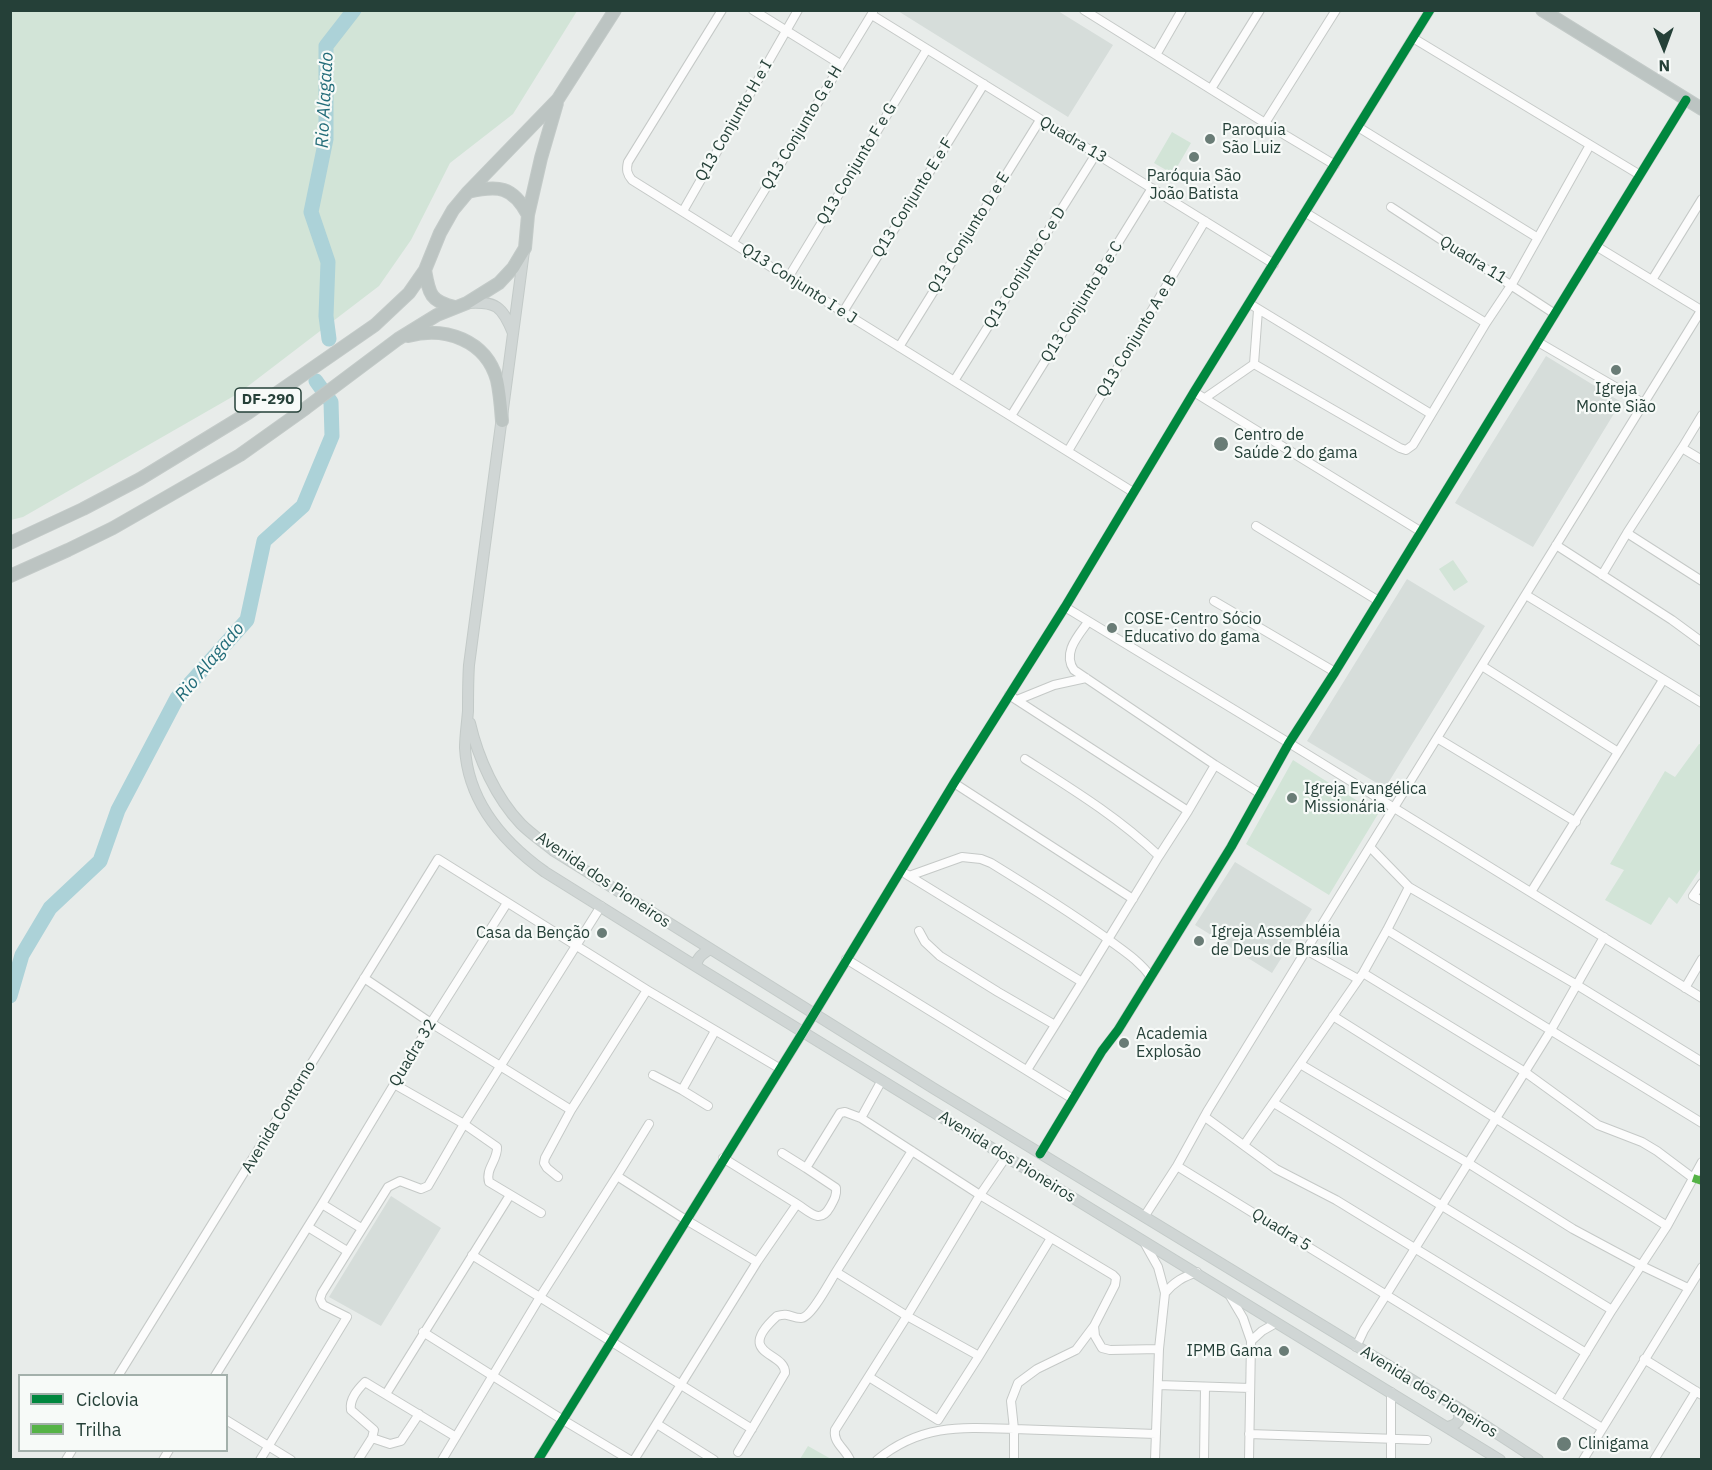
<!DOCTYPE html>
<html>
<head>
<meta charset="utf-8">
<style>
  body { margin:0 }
  #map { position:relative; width:1712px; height:1470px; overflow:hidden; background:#e8ecea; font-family:"IBM Plex Sans",sans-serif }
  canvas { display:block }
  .frame { position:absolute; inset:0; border:12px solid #254038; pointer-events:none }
  .legend { position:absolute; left:18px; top:1374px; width:210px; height:78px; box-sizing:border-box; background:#f7faf8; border:2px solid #a3b0ab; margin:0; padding:8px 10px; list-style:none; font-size:18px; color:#254038 }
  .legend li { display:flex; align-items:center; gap:12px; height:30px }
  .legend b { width:30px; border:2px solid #a3b0ab }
  .north { position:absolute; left:1634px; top:18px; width:60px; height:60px; -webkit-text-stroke:4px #f7faf8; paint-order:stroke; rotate:179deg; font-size:16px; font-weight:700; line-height:24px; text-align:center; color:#254038 }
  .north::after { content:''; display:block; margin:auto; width:21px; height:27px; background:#254038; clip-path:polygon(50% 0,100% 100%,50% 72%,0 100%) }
</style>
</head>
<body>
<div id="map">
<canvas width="1712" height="1470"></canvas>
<div class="frame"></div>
<ul class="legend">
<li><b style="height:8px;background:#00873e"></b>Ciclovia</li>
<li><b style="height:8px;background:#55b346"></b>Trilha</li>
</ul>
<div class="north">N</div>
</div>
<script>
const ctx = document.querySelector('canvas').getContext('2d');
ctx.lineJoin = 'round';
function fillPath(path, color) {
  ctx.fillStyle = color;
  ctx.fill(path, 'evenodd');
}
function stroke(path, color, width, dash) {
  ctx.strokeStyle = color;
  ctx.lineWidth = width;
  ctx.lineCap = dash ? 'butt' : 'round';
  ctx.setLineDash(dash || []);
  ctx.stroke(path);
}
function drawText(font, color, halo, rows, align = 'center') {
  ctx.font = font + ' "IBM Plex Sans",sans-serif';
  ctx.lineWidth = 4.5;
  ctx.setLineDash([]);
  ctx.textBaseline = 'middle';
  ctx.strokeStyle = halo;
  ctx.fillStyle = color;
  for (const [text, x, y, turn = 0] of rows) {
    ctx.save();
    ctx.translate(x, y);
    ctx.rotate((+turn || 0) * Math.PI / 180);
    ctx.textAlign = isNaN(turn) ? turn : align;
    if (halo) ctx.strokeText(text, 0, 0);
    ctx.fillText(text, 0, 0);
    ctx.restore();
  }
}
fillPath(new Path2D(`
  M898,11H1058L1113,45L1068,117Z
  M1546,356L1621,402L1533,547L1455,503Z
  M1407,579L1485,626L1385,788L1307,741Z
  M1235,862L1312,909L1272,973L1195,925Z
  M391,1196L441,1228L381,1326L329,1297Z`), '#d6ddda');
fillPath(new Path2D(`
  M11,10H577V11L513,114L450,163L411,240L379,286L239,393L23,517L11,520Z
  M1172,132L1191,143L1173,174L1154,163Z
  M1453,560L1468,582L1454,591L1439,569Z
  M1699,744L1702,745L1701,868L1677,904L1669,897L1651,925L1605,900L1624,870L1610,864L1665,771L1675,777Z
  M1293,760L1378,814L1329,895L1246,844Z
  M808,1446L831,1459H800Z`), '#d2e4d7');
stroke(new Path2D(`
  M329,339L326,316L328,262L311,212L326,139V46L354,10
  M10,996L22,955L50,908L100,861L118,810L177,698L247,620L264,541L303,506L332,436L331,402L316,381`), '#acd2d8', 15);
const minor = new Path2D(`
  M722,10L628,162C626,170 627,174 632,180L843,312L1133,492
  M753,10L840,64
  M1084,10L1265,123L1335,165
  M872,15L1274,264
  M1413,38L1640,175
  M1156,55L1182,10
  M1211,89L1260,10
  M1265,123L1336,10
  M1358,127L1538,238
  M1391,207L1555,314
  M683,211L798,10
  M1306,213L1486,323
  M733,242L873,12
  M1596,246L1701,310
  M788,278L927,49
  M1652,280L1702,199
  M1250,304L1431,414
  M843,312L984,84
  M1538,342L1643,403
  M899,347L1040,120
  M1254,364L1400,448L1406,450L1413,445L1486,323L1512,284L1590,145
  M1254,364L1258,310
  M954,381L1096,154
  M1194,392L1420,531
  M1205,398L1254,364
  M1011,416L1152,188
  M1682,448L1702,415
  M1068,451L1205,221
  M1256,526L1377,600
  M1627,533L1682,448L1702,460
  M1556,545L1672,620L1702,642
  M1602,575L1627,533L1702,581
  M1526,595L1702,703
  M1214,601L1335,672
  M1065,607L1289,743L1702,998
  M1088,622C1078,636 1062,653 1074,670L1215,765L1261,794
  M1482,666L1618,752
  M1009,695L1188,811
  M1017,700L1054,685L1086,678
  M1437,738L1576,822
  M1025,759C1072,789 1118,817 1159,856
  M954,783L1133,899
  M1370,847L1409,887L1577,985L1702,1062
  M906,874L1082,982
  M909,876L962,857L981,859L991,863C1030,887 1068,911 1105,937C1122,950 1139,960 1151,977
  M1702,883L1693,896L1702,901
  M1531,892L1663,680
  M1387,930L1702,1123
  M919,931L925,942L940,956L998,992L1055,1025
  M1306,950L1358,979
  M846,959L1073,1099
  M1363,973L1525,1072L1598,1125L1642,1142L1657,1151L1693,1178
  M364,978L431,1023L571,1110
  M1685,988L1702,959
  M1333,1016L1667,1226
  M1300,1064L1468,1163L1573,1229L1642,1266L1688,1288
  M1027,1070L1082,982L1159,856L1188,811L1215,765
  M653,1075L682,1090L708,1106
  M394,1084L464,1124L497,1147C498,1160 485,1169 489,1182L541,1213
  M682,1090L715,1031
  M1274,1103L1612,1310
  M1205,1117L1276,1169L1336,1200L1586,1353
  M861,1118L882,1080
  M649,1124L617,1176L686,1220L757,1262
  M1244,1145L1363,973L1387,930L1409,887
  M912,1151L836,1272L907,1316L979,1356
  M782,1153L806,1168L840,1113L845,1112L861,1118L980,1195L1113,1275L1116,1278L1115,1285L1094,1326L1095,1336L1102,1348L1110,1350L1159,1349
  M1040,1154L1102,1051L1118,1030L1231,847L1289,743L1335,672L1686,100
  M723,1158L797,1204
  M1177,1166L1602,1428
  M558,1177L547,1168L544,1163L545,1158L571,1110L647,990
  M322,1204L361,1228
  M1144,1217L1177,1166L1208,1110L1332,908L1702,309
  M308,1227L347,1251
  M1144,1242L1158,1267L1165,1293L1159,1349L1155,1460
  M472,1255L752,1429
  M1165,1293C1174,1282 1183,1277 1197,1272
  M1230,1296L1243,1318L1251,1341L1249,1460
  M1094,1326L1076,1350L1037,1369L1018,1383L1011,1401L1014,1429L1156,1434
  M423,1332L563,1420L630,1460
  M1251,1341L1262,1331L1276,1323
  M1356,1347L1364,1330L1386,1295L1551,1030L1604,937
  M1644,1359L1702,1395
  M118,1376L438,859L647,990L779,1068
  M215,1376L322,1204L431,1023L507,903
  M869,1377L938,1420L979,1356L1051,1238
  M1158,1385L1250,1388
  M1391,1392V1460
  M386,1394L510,1195
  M1557,1400L1612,1310L1667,1226L1702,1162
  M226,1420L291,1460
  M657,1424L714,1460
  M1249,1434L1427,1440
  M372,1438L390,1444L401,1441L419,1414
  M738,1452L785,1373C786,1351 733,1356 777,1316C789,1312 791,1318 801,1318C811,1318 830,1281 836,1272
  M66,1460L72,1450
  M163,1460L169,1450
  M260,1460L347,1317L323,1305L320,1299L322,1293L388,1187L400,1181L421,1189L428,1186L464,1124L601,906
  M358,1460L372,1438L374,1430L351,1410C349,1399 358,1389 365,1382L456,1437
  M442,1460L540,1297L617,1176
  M538,1460L803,1032L954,783L1065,607L1194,392L1430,10
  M634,1460L757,1262L797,1204C810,1212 820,1225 830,1207C834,1200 837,1195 836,1188L806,1168
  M850,1460C845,1448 833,1443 835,1430L907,1316L980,1195L1006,1157
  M877,1460C920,1424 962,1427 1014,1429V1460
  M1204,1460L1205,1387
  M1583,1460L1702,1267
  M1654,1460L1696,1391`);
const major = new Path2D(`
  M524,251L469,665C468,680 468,696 468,711C467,724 465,736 465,748C468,802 503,842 545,872L697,967L1500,1460
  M467,303C496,301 502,306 513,333
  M470,723C478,758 496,798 521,824C531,834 543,842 554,851L933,1088L1455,1406L1538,1460
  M697,967C695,958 704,953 710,949
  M1448,1427C1461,1423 1462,1417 1455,1406`);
const highway = new Path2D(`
  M1542,10L1702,109
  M468,192C498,185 513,186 528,215
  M425,270C429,293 430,302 455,307
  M408,336C445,326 486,340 497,380C500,393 501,408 502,421
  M10,543L83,509L140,479L248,413L375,325L409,293L425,270L440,233L453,210L468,192L558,99L615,10
  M10,576L68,550L113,528L240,455L306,408L398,339L437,315L467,303L499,283L513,268L525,248L528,215L541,158L557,103`);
stroke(minor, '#c5c9c7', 10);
stroke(major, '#c3cac8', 12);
stroke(highway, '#c3cac8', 14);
stroke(minor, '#fcfcfc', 8);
stroke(major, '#d0d6d5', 10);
stroke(highway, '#bcc4c2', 12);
stroke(new Path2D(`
  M1693,1178L1702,1181`), '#55b346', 8, [15, 8]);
stroke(new Path2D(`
  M1040,1154L1102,1051L1118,1030L1231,847L1289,743L1335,672L1686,100
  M538,1460L803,1032L954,783L1065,607L1194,392L1430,10`), '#00873e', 9);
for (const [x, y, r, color] of [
  [1210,139,6,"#697c76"],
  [1194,157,6,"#697c76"],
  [1616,370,6,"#697c76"],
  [1221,444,8,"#697c76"],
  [1112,628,6,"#697c76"],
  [1292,798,6,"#697c76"],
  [602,933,6,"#697c76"],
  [1199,941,6,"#697c76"],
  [1124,1043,6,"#697c76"],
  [1284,1351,6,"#697c76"],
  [1564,1444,8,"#697c76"]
]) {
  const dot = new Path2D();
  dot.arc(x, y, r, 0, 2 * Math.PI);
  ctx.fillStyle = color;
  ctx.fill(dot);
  stroke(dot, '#f7faf8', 2);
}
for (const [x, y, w] of [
  [268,400,66]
]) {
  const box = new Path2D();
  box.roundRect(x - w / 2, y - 12, w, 24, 4.5);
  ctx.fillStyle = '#f7faf8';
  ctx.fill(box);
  stroke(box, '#254038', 1.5);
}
drawText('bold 15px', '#254038', null, [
  ["DF-290",268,400]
]);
drawText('16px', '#254038', '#f7faf8', [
  ["Q13 Conjunto H e I",734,121,-60],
  ["Q13 Conjunto G e H",802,128,-59],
  ["Quadra 13",1073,140,31],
  ["Q13 Conjunto F e G",857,164,-59],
  ["Q13 Conjunto E e F",913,198,-58],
  ["Q13 Conjunto D e E",969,233,-58],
  ["Quadra 11",1473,260,32],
  ["Q13 Conjunto C e D",1025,268,-58],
  ["Q13 Conjunto I e J",799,284,33],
  ["Q13 Conjunto B e C",1082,302,-58],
  ["Q13 Conjunto A e B",1137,336,-59],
  ["Avenida dos Pioneiros",603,880,34],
  ["Quadra 32",413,1053,-59],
  ["Avenida Contorno",279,1117,-59],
  ["Avenida dos Pioneiros",1007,1157,32],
  ["Quadra 5",1281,1230,32],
  ["Avenida dos Pioneiros",1429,1392,32]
]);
drawText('16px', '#254038', '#f7faf8', [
  ["Paroquia",1222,130],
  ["São Luiz",1222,148],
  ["Paróquia São",1194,176,"center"],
  ["João Batista",1194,194,"center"],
  ["Igreja",1616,389,"center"],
  ["Monte Sião",1616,407,"center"],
  ["Centro de",1234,435],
  ["Saúde 2 do gama",1234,453],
  ["COSE-Centro Sócio",1124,619],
  ["Educativo do gama",1124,637],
  ["Igreja Evangélica",1304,789],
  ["Missionária",1304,807],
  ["Igreja Assembléia",1211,932],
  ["de Deus de Brasília",1211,950],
  ["Casa da Benção",590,933,"right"],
  ["Academia",1136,1034],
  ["Explosão",1136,1052],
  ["IPMB Gama",1272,1351,"right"],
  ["Clinigama",1578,1444]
], 'left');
drawText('italic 18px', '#226c79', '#f7faf8', [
  ["Rio Alagado",325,100,-87],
  ["Rio Alagado",210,662,-50]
]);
</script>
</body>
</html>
